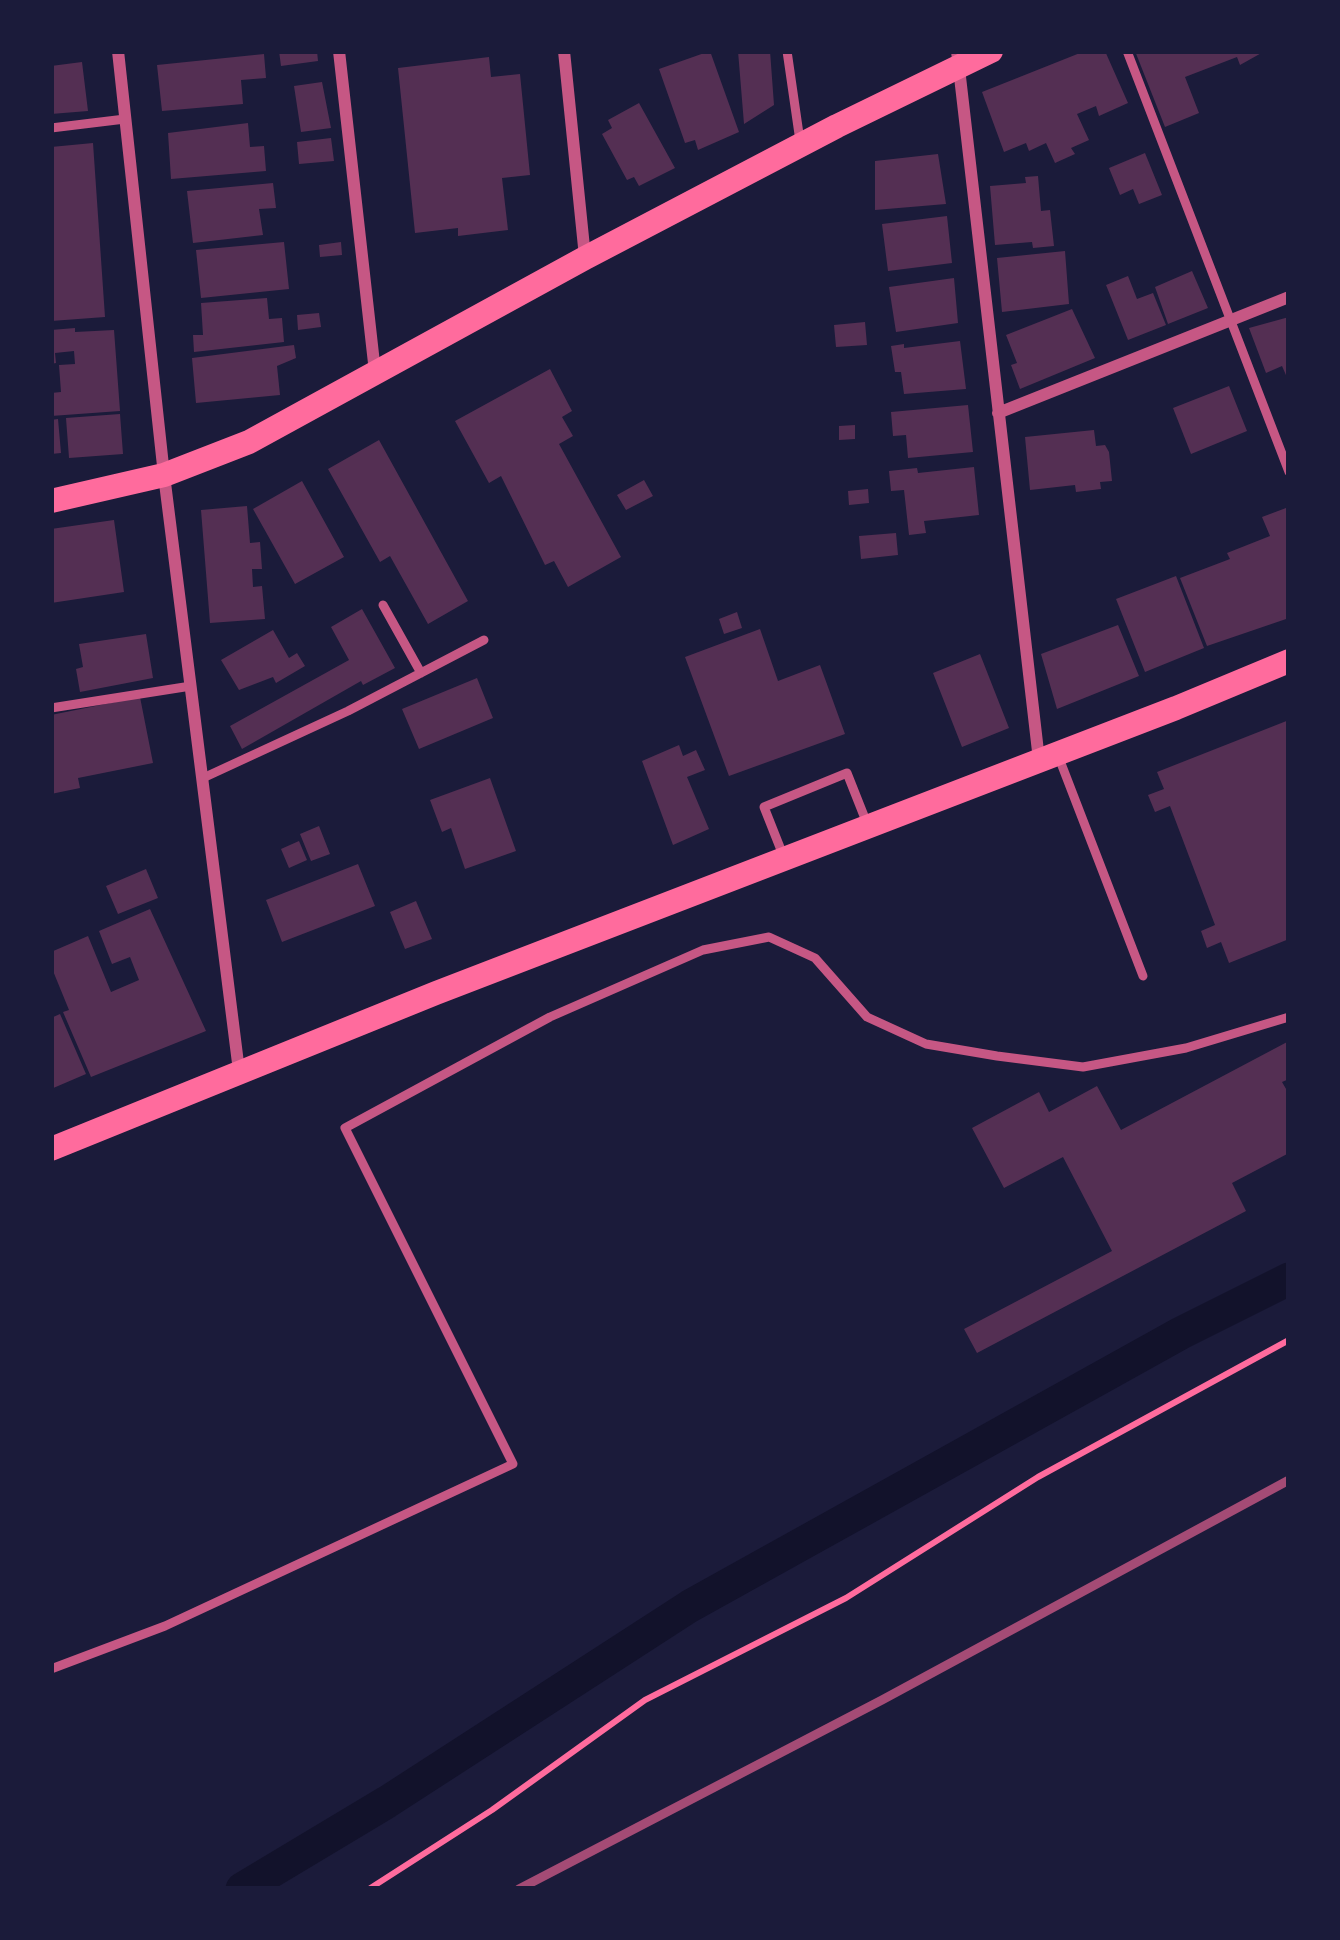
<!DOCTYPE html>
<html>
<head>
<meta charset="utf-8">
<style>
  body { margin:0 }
  #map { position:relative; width:1340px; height:1940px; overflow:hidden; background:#1b1b3a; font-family:Raleway,sans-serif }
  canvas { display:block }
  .frame { position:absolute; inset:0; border:54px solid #1b1b3a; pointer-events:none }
</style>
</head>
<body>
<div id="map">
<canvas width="1340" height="1940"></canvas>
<div class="frame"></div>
</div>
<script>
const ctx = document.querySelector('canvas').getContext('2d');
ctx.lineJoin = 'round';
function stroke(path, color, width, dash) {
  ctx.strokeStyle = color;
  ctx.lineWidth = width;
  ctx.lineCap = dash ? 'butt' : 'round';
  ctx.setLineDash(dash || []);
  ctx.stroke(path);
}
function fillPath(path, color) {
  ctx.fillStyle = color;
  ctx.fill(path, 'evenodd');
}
stroke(new Path2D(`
  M242,1889L387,1802L690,1606L1181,1333L1289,1279`), '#12122b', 33);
fillPath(new Path2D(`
  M279,51H317L318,61L281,66Z
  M710,51L739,132L698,150L695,140L685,143L659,69Z
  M738,51H770L774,105L744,124Z
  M1085,51H1105L1128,103L1099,116L1096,106L1077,114L1089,140L1071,148L1075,154L1055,163L1046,143L1029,151L1026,143L1004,152L982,92Z
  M1135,51H1265L1240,65L1237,57L1185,77L1199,113L1165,127Z
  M264,54L266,78L241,80L243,104L162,111L157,65Z
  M489,57L491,77L520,74L530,175L502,178L508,230L458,236V228L415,233L398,68Z
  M82,62L88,111L51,114V66Z
  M322,82L331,128L301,132L294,86Z
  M639,103L675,168L639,186L634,177L627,180L602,134L612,128L608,120Z
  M248,123L250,147L264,146L266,171L171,179L168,133Z
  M331,138L334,161L299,164L297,142Z
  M93,143L105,317L51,321V147Z
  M1145,153L1162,195L1139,204L1133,189L1120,195L1109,168Z
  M938,154L946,204L875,210V161Z
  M1038,176L1041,211L1050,210L1054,246L1033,248L1032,242L995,245L990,186L1026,183L1025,177Z
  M273,183L276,208L259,209L263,235L193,243L187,191Z
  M947,216L952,263L888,271L882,224Z
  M284,242L289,289L201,298L196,250Z
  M341,242L342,255L320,257L319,245Z
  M1065,251L1069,304L1002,312L997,258Z
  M1192,271L1208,308L1168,324L1155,287Z
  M1128,276L1137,299L1153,293L1166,325L1128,340L1106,285Z
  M954,278L958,323L896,332L889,287Z
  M267,298L269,319L282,318L284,342L194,352L193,335H203L201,303Z
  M1072,309L1095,358L1020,389L1011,365L1017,363L1006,335Z
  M319,313L321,327L298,330L297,315Z
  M1289,317V382L1282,366L1266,373L1249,328Z
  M865,322L867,345L836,347L834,325Z
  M75,328V332L114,330L120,411L51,416V393L61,392L59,365L75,364L74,351L55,353L56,363L51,364V330Z
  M960,341L966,389L904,394L901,372H895L891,346L904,344V348Z
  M294,345L296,358L277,366L280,395L196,403L192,358Z
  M550,369L572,411L562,417L573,436L559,444L621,557L568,587L554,561L545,565L501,476L489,483L455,421Z
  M1229,386L1247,431L1191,454L1173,408Z
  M968,405L973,452L908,458L906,435L893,436L891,412Z
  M120,414L123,454L69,458L66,418Z
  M58,419L61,453L51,454V420Z
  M855,425V439L839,440V426Z
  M1094,430L1096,446L1105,445L1109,452L1112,481L1100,482L1101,489L1076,492L1075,485L1030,490L1025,437Z
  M379,440L468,601L428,624L390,556L380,562L328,469Z
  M974,467L979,515L924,521L926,533L909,535L904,490L891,491L889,471L917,468L918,473Z
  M644,480L653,496L626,510L617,495Z
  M302,481L344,557L295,584L253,509Z
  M868,489L869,503L849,505L848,491Z
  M247,506L250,543L260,542L262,569H252L253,587L262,586L265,619L210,623L201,510Z
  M1286,508L1289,516V618L1207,646L1180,578L1230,559L1227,553L1270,536L1262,517Z
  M114,520L124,592L51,603V529Z
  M896,533L898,555L861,559L859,536Z
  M1176,576L1204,648L1145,672L1116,599Z
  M362,609L395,668L363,685L361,681L242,749L230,726L349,660L331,627Z
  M737,612L742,628L724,634L719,619Z
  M1118,625L1139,676L1057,709L1041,654Z
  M760,629L778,681L820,665L845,734L729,776L685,657Z
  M273,630L289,658L297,653L305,666L276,683L273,677L239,690L221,660Z
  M146,634L153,678L80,692L76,669L83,667L79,644Z
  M980,654L1009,728L962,747L933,673Z
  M477,678L493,718L419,749L402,709Z
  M140,697L153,763L78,778L80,788L51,794V715Z
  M1289,720V939L1229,963L1221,942L1207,948L1201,931L1215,925L1170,806L1155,812L1148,795L1164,789L1157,772Z
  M679,745L683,756L696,750L705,770L687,777L709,829L673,845L642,761Z
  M490,778L516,851L465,869L451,828L442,832L430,800Z
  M319,826L330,854L311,861L300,834Z
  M299,841L307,860L289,868L281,849Z
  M358,864L375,906L282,942L266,900Z
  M146,869L158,898L118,914L106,886Z
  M416,901L432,939L405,949L390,912Z
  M150,909L206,1031L91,1077L63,1012L69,1010L51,966V952L88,936L111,992L139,980L130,957L112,964L99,931Z
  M60,1014L86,1074L51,1089V1018Z
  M1289,1041V1079L1282,1082L1289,1094V1153L1232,1183L1246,1211L977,1353L964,1329L1112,1251L1063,1157L1004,1188L972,1128L1039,1092L1049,1112L1097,1086L1121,1130Z`), '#542f53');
stroke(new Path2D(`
  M369,1889L492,1810L645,1700L846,1598L1038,1477L1289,1340`), '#ff6b9d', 6);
stroke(new Path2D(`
  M787,51L800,141
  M1127,51L1289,472
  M51,128L125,119
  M383,605L421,673
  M51,708L191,686
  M1059,758L1143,976
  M203,778L348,711L484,640
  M783,855L764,807L847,773L868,826
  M51,1669L165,1626L513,1464L345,1128L550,1017L703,950L769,937L815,958L867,1017L926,1044L997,1056L1083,1067L1186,1048L1289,1017`), '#c65784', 9);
stroke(new Path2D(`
  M118,51L164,475L239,1071
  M339,51L375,372
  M564,51L585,257
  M957,51L1039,760
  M998,413L1289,297`), '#c65784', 12);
stroke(new Path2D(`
  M51,501L164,475L249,442L585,258L837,126L991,51
  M51,1149L436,993L1176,708L1289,661`), '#ff6b9d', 24);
stroke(new Path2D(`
  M519,1889L882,1700L1289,1480`), '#a44b75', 9);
</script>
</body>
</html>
